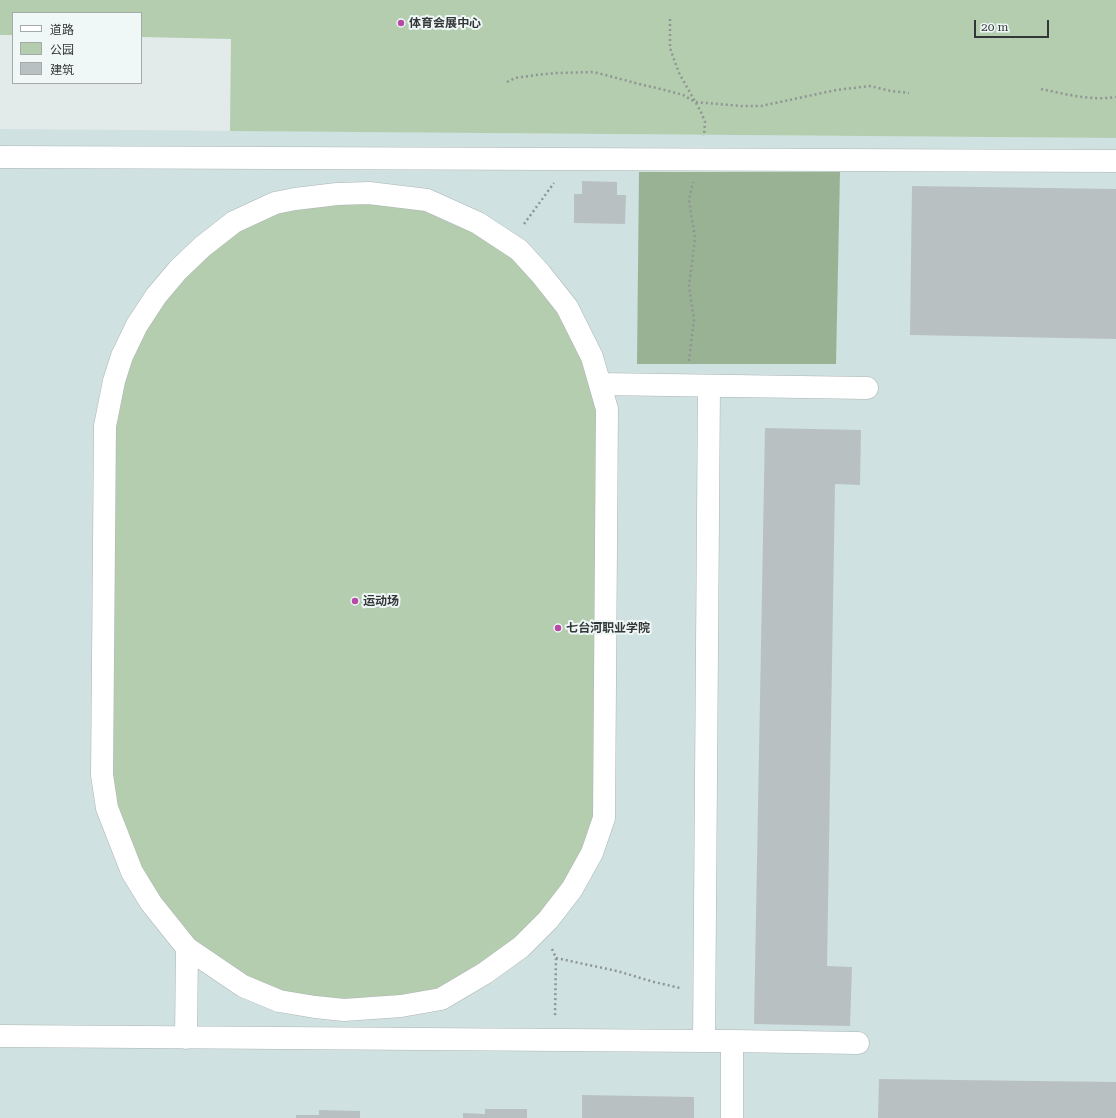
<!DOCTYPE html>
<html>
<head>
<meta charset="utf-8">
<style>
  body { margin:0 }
  #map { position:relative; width:1116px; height:1118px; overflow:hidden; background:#e2eaea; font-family:"Roboto Serif","Noto Sans SC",serif }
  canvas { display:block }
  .legend { position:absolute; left:12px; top:12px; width:130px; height:72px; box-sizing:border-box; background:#eff7f7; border:1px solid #a4aaaa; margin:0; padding:5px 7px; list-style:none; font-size:12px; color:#343737 }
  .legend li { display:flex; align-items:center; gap:8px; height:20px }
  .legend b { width:20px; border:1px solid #a4aaaa }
  .scale { position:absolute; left:974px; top:20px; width:75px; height:18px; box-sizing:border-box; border:2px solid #343737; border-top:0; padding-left:5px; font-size:12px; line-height:14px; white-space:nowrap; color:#343737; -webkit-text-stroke:3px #eff7f7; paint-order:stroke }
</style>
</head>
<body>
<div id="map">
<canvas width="1116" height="1118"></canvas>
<ul class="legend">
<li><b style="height:5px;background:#fff"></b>道路</li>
<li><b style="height:11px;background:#b4cdaf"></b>公园</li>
<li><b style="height:11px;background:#b9c0c2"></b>建筑</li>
</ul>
<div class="scale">20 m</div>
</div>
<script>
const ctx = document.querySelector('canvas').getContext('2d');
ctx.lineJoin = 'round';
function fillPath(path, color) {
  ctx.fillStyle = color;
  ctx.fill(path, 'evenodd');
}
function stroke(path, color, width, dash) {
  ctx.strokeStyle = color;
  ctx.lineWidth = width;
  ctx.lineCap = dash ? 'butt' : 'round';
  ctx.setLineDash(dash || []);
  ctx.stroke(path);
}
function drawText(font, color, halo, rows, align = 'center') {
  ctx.font = font + ' "Roboto Serif","Noto Sans SC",serif';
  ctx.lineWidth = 4;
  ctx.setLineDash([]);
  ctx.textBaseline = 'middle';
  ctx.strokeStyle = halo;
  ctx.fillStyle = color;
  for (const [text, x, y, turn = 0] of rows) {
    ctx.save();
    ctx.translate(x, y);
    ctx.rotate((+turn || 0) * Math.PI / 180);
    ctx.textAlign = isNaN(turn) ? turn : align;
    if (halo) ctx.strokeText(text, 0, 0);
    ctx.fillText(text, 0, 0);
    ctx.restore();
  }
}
fillPath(new Path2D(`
  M0,129L1116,138V1118H0Z`), '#cfe1e0');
fillPath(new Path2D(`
  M0,0H1116V138L230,131L231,39L141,37V13H13V35H0Z
  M427,200L540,273L607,409L604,818L548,920L441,999L344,1010L243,986L151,903L102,775L105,426L156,296L275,203Z`), '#b4cdaf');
fillPath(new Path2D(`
  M639,172H840L836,364H637Z`), '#99b294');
fillPath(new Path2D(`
  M582,181L617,182V195H626L625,224L574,223V194H582Z
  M912,186L1116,189V339L910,335Z
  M765,428L861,430L860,485L835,484L827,966L852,967L850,1026L754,1024Z
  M879,1079L1116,1082V1118H878Z
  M582,1095L694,1097V1118H582Z
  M485,1109H527V1118H463V1113L485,1114Z
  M319,1110L360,1111V1118H296V1115H319Z`), '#b9c0c2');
const minor = new Path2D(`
  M0,157L1116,161
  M369,193L427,200L478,223L519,250L540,273L567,307L592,357L607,409L604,818L592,853L572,889L548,920L521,947L485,973L441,999L401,1006L344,1010L315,1007L279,1001L243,986L187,948L151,903L132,872L107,808L102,775L105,426L114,381L122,356L137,325L156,296L178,270L202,247L234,222L275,203L295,199L337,194Z
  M600,384L867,388
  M0,1036L704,1041H732L858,1043
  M186,1038L187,948
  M704,1041L709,386
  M732,1118V1041`);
stroke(minor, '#adb5b5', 23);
stroke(new Path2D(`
  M670,19V48L679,73L701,112L705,122L704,136
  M507,82L515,78L536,75L557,73L594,72L643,85L661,89L683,95L695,102L741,106H761L836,90L870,86L891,91L909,93
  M1041,89C1065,94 1091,101 1116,97
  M524,224L554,183
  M689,361L694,320L689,286L695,238L689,200L693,182
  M552,949L556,958L555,1017
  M556,958L617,971L654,982L680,988`), '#8f9595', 2.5, [2, 3]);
stroke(minor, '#fff', 22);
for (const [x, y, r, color] of [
  [401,23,4,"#b74aa9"],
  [355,601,4,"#b74aa9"],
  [558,628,4,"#b74aa9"]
]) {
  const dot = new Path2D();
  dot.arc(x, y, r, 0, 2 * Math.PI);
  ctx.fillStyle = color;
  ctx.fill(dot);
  stroke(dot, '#eff7f7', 1.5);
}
drawText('bold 12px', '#343737', '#eff7f7', [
  ["体育会展中心",409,23],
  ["运动场",363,601],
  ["七台河职业学院",566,628]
], 'left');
</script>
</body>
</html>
